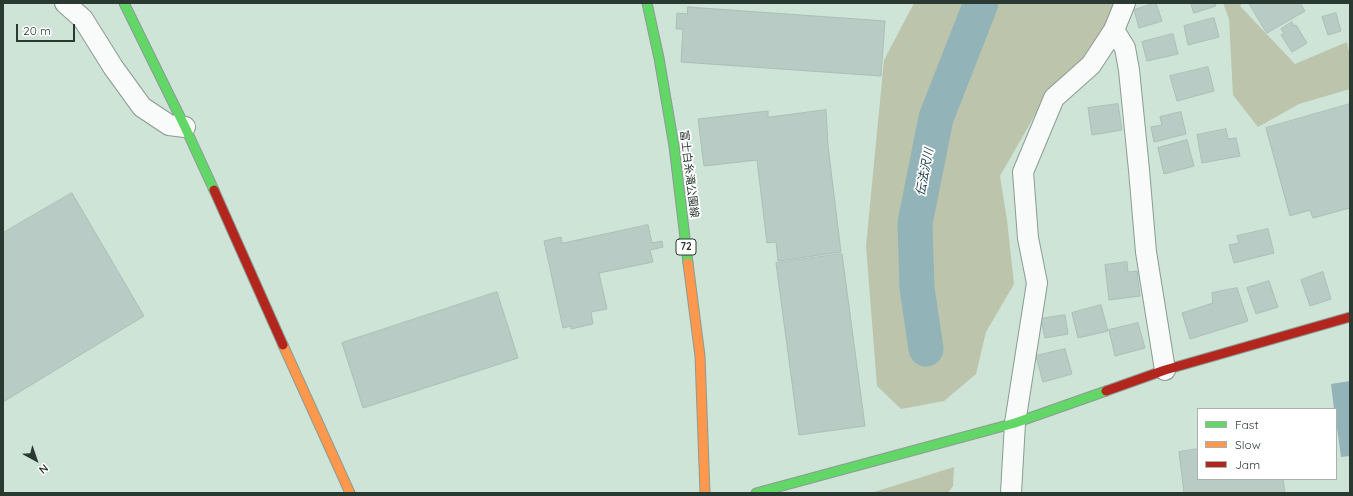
<!DOCTYPE html>
<html>
<head>
<meta charset="utf-8">
<style>
  body { margin:0 }
  #map { position:relative; width:1353px; height:496px; overflow:hidden; background:#cee4d7; font-family:Quicksand,sans-serif }
  canvas { display:block }
  .frame { position:absolute; inset:0; border:4px solid #2a3931; pointer-events:none }
  .legend { position:absolute; left:1197px; top:408px; width:140px; height:72px; box-sizing:border-box; background:#fff; border:1px solid #aab0ad; margin:0; padding:5px 7px; list-style:none; font-size:12px; color:#2a3931 }
  .legend li { display:flex; align-items:center; gap:8px; height:20px }
  .legend b { width:20px; border:1px solid #aab0ad }
  .north { position:absolute; left:16px; top:440px; width:40px; height:40px; -webkit-text-stroke:3px #fff; paint-order:stroke; rotate:140deg; font-size:11px; font-weight:700; line-height:16px; text-align:center; color:#2a3931 }
  .north::after { content:''; display:block; margin:auto; width:14px; height:18px; background:#2a3931; clip-path:polygon(50% 0,100% 100%,50% 72%,0 100%) }
  .scale { position:absolute; left:16px; top:24px; width:59px; height:18px; box-sizing:border-box; border:2px solid #2a3931; border-top:0; padding-left:5px; font-size:12px; line-height:14px; white-space:nowrap; color:#2a3931; -webkit-text-stroke:3px #fff; paint-order:stroke }
</style>
</head>
<body>
<div id="map">
<canvas width="1353" height="496"></canvas>
<div class="frame"></div>
<ul class="legend">
<li><b style="height:5px;background:#63d668"></b>Fast</li>
<li><b style="height:5px;background:#ff974d"></b>Slow</li>
<li><b style="height:5px;background:#b3261e"></b>Jam</li>
</ul>
<div class="north">N</div>
<div class="scale">20 m</div>
</div>
<script>
const ctx = document.querySelector('canvas').getContext('2d');
ctx.lineJoin = 'round';
function fillPath(path, color) {
  ctx.fillStyle = color;
  ctx.fill(path, 'evenodd');
}
function stroke(path, color, width, dash) {
  ctx.strokeStyle = color;
  ctx.lineWidth = width;
  ctx.lineCap = dash ? 'butt' : 'round';
  ctx.setLineDash(dash || []);
  ctx.stroke(path);
}
function drawText(font, color, halo, rows, align = 'center') {
  ctx.font = font + ' Quicksand,"Noto Sans JP",sans-serif';
  ctx.lineWidth = 3.5;
  ctx.setLineDash([]);
  ctx.textBaseline = 'middle';
  ctx.strokeStyle = halo;
  ctx.fillStyle = color;
  for (const [text, x, y, turn = 0] of rows) {
    ctx.save();
    ctx.translate(x, y);
    ctx.rotate((+turn || 0) * Math.PI / 180);
    ctx.textAlign = isNaN(turn) ? turn : align;
    if (halo) ctx.strokeText(text, 0, 0);
    ctx.fillText(text, 0, 0);
    ctx.restore();
  }
}
fillPath(new Path2D(`
  M914,3H1125L1100,51L1035,115L1000,176L1007,220L1014,284L986,332L976,374L944,401L901,409L877,386L866,246L884,60Z
  M1223,3H1242L1240,6L1295,64L1347,42L1350,57V89L1299,104L1258,127L1233,95L1229,19Z
  M954,467L953,486L948,493H871Z`), '#bcc4ac');
fillPath(new Path2D(`
  M1350,381V456L1341,457L1336,420V409H1334L1331,384Z`), '#92b4b8');
stroke(new Path2D(`
  M926,349L917,288L915,223L936,118L981,3`), '#92b4b8', 35);
const building = new Path2D(`
  M1156,3L1162,21L1139,28L1134,10Z
  M1191,3H1215L1216,6L1194,13Z
  M1249,3H1300L1305,11L1267,33Z
  M688,7L885,21L881,76L681,62L683,29H676L677,13L687,14Z
  M1336,13L1341,31L1328,35L1322,17Z
  M1214,18L1219,37L1188,45L1184,26Z
  M1292,22L1294,26L1296,25L1307,43L1292,52L1281,35L1284,33L1281,29Z
  M1173,34L1178,54L1147,61L1142,42Z
  M1208,67L1214,91L1177,101L1170,76Z
  M1118,104L1122,130L1092,135L1088,108Z
  M1350,104V208L1313,218L1310,210L1290,216L1266,128Z
  M826,110L828,146L841,252L778,261L776,242L767,243L757,160L704,166L698,119L768,111V117Z
  M1181,112L1186,134L1154,142L1151,127L1162,125L1160,117Z
  M1226,129L1228,139L1236,138L1240,156L1202,163L1197,135Z
  M1187,140L1194,166L1164,174L1158,148Z
  M72,193L144,316L3,402V233Z
  M648,225L652,243L662,241L663,247L650,250L653,262L599,273L607,309L591,312L593,324L571,329V326L563,328L544,241L561,237L562,243Z
  M1268,229L1274,253L1234,263L1229,245L1239,243L1237,236Z
  M842,254L865,426L799,435L776,263Z
  M1127,262L1128,272L1137,271L1140,296L1109,300L1105,265Z
  M1323,272L1331,299L1310,306L1301,280Z
  M1269,281L1278,307L1256,314L1247,288Z
  M1237,288L1248,321L1190,339L1182,313L1213,303L1212,293Z
  M497,292L518,358L363,408L342,343Z
  M1101,305L1108,331L1078,338L1072,313Z
  M1065,315L1068,334L1045,338L1041,319Z
  M1138,323L1145,348L1115,356L1109,330Z
  M1065,349L1072,374L1043,382L1036,356Z
  M1198,449V479H1283L1285,493H1184L1179,452Z`);
fillPath(building, '#b8cbc4');
stroke(building, '#abbeb8', 1);
const street = new Path2D(`
  M65,3L83,19L113,67L142,107L169,125L185,127
  M1114,30L1125,48L1129,70L1139,170L1146,252L1165,370
  M1011,493L1015,423L1037,283L1028,238L1023,172L1054,98L1091,65L1114,30L1125,3`);
const fast = new Path2D(`
  M124,3L185,127L214,190
  M647,3L659,58L674,146L688,263
  M756,493L1015,423L1106,391`);
const slow = new Path2D(`
  M688,263L700,356L705,493
  M283,345L350,493`);
const jam = new Path2D(`
  M214,190L283,345
  M1106,391L1165,370L1350,317`);
stroke(street, '#8b9c93', 22);
stroke(fast, '#8b9c93', 11);
stroke(slow, '#8b9c93', 11);
stroke(jam, '#8b9c93', 11);
stroke(street, '#f8fbf9', 20);
stroke(fast, '#63d668', 9);
stroke(slow, '#ff974d', 9);
stroke(jam, '#b3261e', 9);
for (const [x, y, w] of [
  [686,247,20]
]) {
  const box = new Path2D();
  box.roundRect(x - w / 2, y - 8, w, 16, 3);
  ctx.fillStyle = '#fff';
  ctx.fill(box);
  stroke(box, '#2a3931', 1);
}
drawText('bold 10px', '#2a3931', null, [
  ["72",686,247]
]);
drawText('11px', '#2a3931', '#fff', [
  ["富士白糸滝公園線",689,174,83]
]);
drawText('italic 12px', '#153b45', '#fff', [
  ["伝法沢川",925,172,-79]
]);
</script>
</body>
</html>
